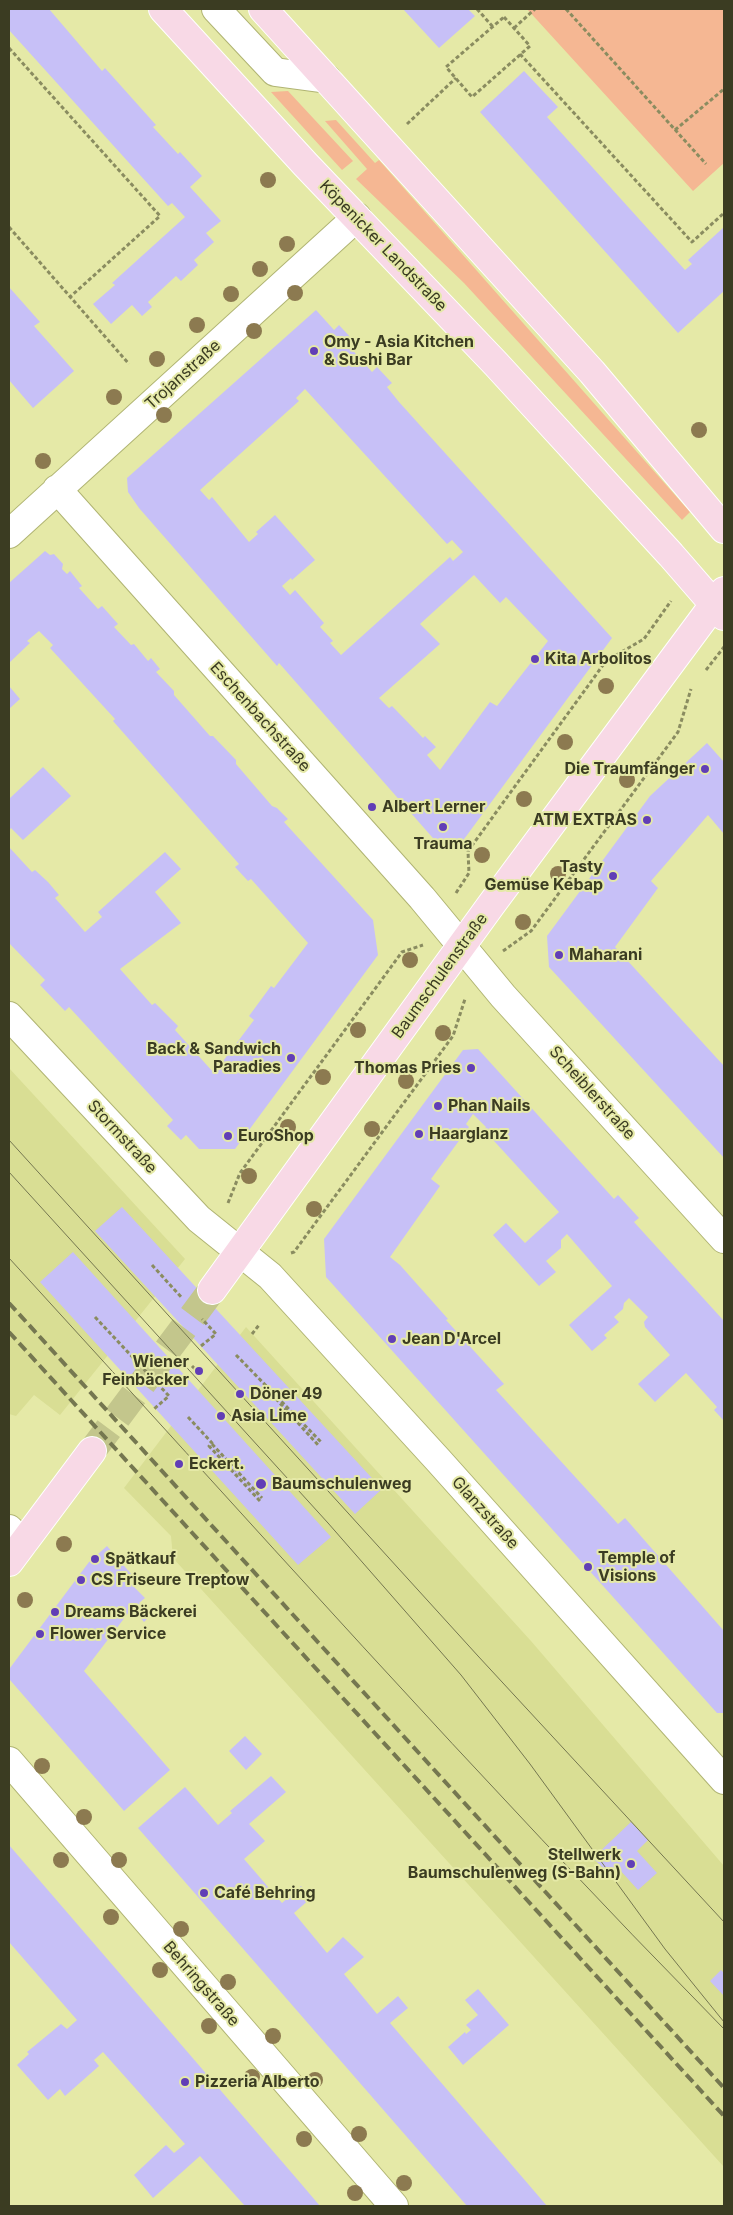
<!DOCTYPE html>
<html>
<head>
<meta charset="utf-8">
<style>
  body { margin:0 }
  #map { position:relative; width:733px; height:2215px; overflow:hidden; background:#e5e9a7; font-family:Inter,sans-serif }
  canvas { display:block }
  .frame { position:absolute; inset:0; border:10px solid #3b3c22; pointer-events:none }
</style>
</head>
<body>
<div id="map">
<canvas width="733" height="2215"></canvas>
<div class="frame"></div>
</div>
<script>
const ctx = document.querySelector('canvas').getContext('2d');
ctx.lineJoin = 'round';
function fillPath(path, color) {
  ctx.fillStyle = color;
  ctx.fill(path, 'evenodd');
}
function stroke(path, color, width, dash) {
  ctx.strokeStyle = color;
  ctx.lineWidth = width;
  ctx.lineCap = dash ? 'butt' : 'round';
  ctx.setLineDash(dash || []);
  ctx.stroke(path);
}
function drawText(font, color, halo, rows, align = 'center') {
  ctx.font = font + ' Inter,sans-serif';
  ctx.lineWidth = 4;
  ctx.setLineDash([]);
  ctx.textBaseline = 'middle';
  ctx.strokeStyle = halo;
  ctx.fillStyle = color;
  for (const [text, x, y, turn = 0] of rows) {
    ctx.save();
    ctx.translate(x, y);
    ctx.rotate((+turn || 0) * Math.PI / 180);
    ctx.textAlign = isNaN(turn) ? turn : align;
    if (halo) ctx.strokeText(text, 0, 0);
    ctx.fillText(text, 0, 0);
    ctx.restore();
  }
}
fillPath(new Path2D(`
  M9,1068L185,1259L60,1415L34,1395L16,1416L9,1414Z
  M246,1327L531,1641L724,1866V2167L173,1558L171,1536L124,1488Z`), '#d9de94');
fillPath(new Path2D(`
  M527,9H724V163L693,191Z
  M288,91L353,161L342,170L271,92Z
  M336,120L375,163L379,160L690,512L682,520L464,283L356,179L367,169L325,121Z`), '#f5b793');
fillPath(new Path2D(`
  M9,9H49L102,71L105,68L156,125L153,127L178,154L180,152L202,176L190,187L221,221L206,233L214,242L194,260L198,265L181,281L176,276L148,302L152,307L142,316L132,305L111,324L93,304L115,285L112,283L185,217L172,203L168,206L9,30Z
  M403,9H468L475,16L439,48Z
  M524,71L558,107L547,117L685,270L692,264L688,260L724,227V291L678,333L480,112Z
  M9,287L40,322L34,326L74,371L33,408L9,380Z
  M316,310L334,330L339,325L353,340L348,345L372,372L377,367L392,383L387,387L399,402L612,638L459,846L439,845L279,663L277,666L139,508L128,492L127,478ZM305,389L447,544L452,540L463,552L453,561L450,557L341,655L330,643L333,641L320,627L324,623L295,590L290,595L282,586L291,578L292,580L315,560L275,515L256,532L258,534L249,542L212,497L209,500L200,490L299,401L296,398ZM474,575L500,603L506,597L548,641L497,706L490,702L440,770L427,755L436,747L425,736L423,738L392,706L389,708L379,698L440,644L420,624Z
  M45,551L50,555L54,554L63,564L62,569L67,574L70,571L82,586L79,588L98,609L102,606L118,624L114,627L131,645L134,644L148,661L151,658L160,669L156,672L174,691V695L210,736H213L236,760V764L272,806L277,808L288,819L284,822L373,920L378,955L235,1149H199L186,1135L181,1140L167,1126L173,1120L69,1007L65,1011L40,985L45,980L9,943V847L32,872L35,870L48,882L59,895L55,898L85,932L102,917L98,912L165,852L181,869L155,892L181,923L120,969L152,1005L155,1003L178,1026L175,1030L214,1073L254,1020L249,1016L271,986L274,988L308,943L251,879L248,881L235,867L239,864L113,721L115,719L50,648L53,645L39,631L27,641L30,643L9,663V583Z
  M9,686L20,699L9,709Z
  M707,743L724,762V834L708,815L651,881L658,888L615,947L724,1066V1158L549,967L547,936L650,796Z
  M43,767L71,796L23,840L11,828L9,831V799Z
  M478,1049L614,1199L618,1195L639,1218L634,1222L724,1321V1421L714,1410L717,1407L686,1373L655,1402L638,1384L670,1355L645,1327L644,1322L648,1317L629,1298L624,1303L623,1309L614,1317L619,1322L604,1335L607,1338L592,1351L569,1325L612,1286L567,1234L561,1240V1248L546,1261L556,1272L539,1286L493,1235L506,1223L525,1243L559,1212L484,1130L486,1127L473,1114L466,1124L469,1127L431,1179L440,1186L390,1257L400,1265L448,1319L446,1320L504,1384L496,1390L618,1524L625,1518L724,1631V1713H717L326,1277L324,1239L463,1050Z
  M122,1207L382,1489L355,1514L95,1231Z
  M73,1252L331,1537L298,1565L40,1282Z
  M107,1546L132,1575L127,1580L145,1598L139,1603L150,1616L144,1622L132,1608L84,1671L170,1770L124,1811L10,1680V1668L89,1562Z
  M245,1736L262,1754L246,1770L229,1751Z
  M271,1776L286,1792L249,1824L265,1841L244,1859L282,1903L301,1886L311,1898L294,1913L327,1953L343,1937L364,1957L344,1974L377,2014L398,1996L408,2008L390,2023L547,2206H467L138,1828L185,1787L218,1825L232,1813L230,1811Z
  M631,1822L648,1840L637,1851L657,1873L638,1890L619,1869L611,1876L593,1858Z
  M9,1845L297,2179L320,2206H245L200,2156L153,2198L134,2175L166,2145L174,2153L185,2144L103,2052L94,2060L99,2066L65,2096L60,2089L48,2100L17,2065L29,2054L27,2052L61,2024L67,2029L77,2020L9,1942Z
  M721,1970L724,1973V1996L710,1981Z
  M478,1989L509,2025L463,2065L448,2047L465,2032L466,2034L471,2030L466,2025L478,2015L465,2000Z`), '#c7c0f7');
stroke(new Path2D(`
  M92,1451L212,1290`), '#c3c68c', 28, [28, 14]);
const minor = new Path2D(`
  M216,9L275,72L327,79
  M57,489L422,898L503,996L724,1239
  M9,534L357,217
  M9,1016L199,1219L270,1276L439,1461L724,1780
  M9,1529L23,1543
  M9,1761L394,2206`);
const major = new Path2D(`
  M163,9L306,165L496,364L671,555L724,616
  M263,9L592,372L724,529
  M212,1290L491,905L724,591
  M9,1562L92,1451`);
stroke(minor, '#b0b473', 30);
stroke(major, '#fff', 30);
stroke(new Path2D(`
  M477,9L493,27
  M566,9L706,164
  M504,17L530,46L472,97L446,67Z
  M514,28L535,9
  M9,48L160,216L70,297
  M520,54L692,242L724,213
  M407,124L456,78
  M675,130L724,89
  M9,227L129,364
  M706,670L724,647
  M456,893L469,873L468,851L606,661L644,639L671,601
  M503,951L531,931L678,732L691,689
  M228,1203L240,1173L402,952L423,945
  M291,1253L294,1252L453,1036L465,999
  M152,1265L182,1298
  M95,1317L169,1396L154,1409
  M252,1334L259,1325
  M201,1346L216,1334L202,1319
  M236,1355L322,1443
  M192,1366L198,1372
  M267,1389L319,1446
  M188,1417L212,1443L209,1446L260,1501
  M212,1444L262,1498`), '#8a8c60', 3, [4, 2.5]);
stroke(minor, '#fff', 28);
stroke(major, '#f8d9e6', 28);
stroke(new Path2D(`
  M9,1140L478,1656L724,1922
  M9,1172L328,1523L461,1675L530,1764L665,1949L724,2022
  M9,1258C246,1517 478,1779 724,2029`), '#757750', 1);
stroke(new Path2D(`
  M9,1303L724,2088
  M9,1332L724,2116`), '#757750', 4, [10, 5]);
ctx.fillStyle = '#8c7a50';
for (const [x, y] of [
  [268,180],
  [287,244],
  [260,269],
  [295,293],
  [231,294],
  [197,325],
  [254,331],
  [157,359],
  [114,397],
  [164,415],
  [699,430],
  [43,461],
  [606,686],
  [565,742],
  [627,780],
  [524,799],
  [482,855],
  [558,874],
  [523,922],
  [410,960],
  [358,1030],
  [443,1033],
  [323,1077],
  [406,1081],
  [288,1127],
  [372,1129],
  [249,1176],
  [314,1209],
  [64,1544],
  [25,1600],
  [42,1766],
  [84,1817],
  [61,1860],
  [119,1860],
  [111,1917],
  [181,1929],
  [160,1970],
  [228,1982],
  [209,2026],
  [273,2036],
  [252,2077],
  [315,2080],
  [359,2134],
  [304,2139],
  [404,2183],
  [355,2193]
]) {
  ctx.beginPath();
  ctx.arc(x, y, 8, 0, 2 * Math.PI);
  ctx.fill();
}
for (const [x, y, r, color] of [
  [314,351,5,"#613eb6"],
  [535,659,5,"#613eb6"],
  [705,769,5,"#613eb6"],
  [372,807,5,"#613eb6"],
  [647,820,5,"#613eb6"],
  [443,827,5,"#613eb6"],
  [613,876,5,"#613eb6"],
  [559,955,5,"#613eb6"],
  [291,1058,5,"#613eb6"],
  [471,1068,5,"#613eb6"],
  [438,1106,5,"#613eb6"],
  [419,1134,5,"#613eb6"],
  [228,1136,5,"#613eb6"],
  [392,1339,5,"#613eb6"],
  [199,1371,5,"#613eb6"],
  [240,1394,5,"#613eb6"],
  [221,1416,5,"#613eb6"],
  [179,1464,5,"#613eb6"],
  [261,1484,6,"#613eb6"],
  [95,1559,5,"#613eb6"],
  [588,1567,5,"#613eb6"],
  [81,1580,5,"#613eb6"],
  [55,1612,5,"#613eb6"],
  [40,1634,5,"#613eb6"],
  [631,1864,5,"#613eb6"],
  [204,1893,5,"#613eb6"],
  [185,2082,5,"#613eb6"]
]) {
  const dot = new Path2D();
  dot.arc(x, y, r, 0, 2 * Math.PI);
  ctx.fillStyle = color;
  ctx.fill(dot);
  stroke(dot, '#e5e9a7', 2);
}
drawText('16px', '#3b3c22', '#e5e9a7', [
  ["Köpenicker Landstraße",383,246,46],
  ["Trojanstraße",183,375,-42],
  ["Eschenbachstraße",260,717,48],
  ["Baumschulenstraße",440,976,-54],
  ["Scheiblerstraße",592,1093,48],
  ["Stormstraße",122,1137,47],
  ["Glanzstraße",485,1513,48],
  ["Behringstraße",201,1984,49]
]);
drawText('bold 16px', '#3b3c22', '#e5e9a7', [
  ["Omy - Asia Kitchen",324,342],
  ["& Sushi Bar",324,360],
  ["Kita Arbolitos",545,659],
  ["Die Traumfänger",695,769,"right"],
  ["Albert Lerner",382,807],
  ["ATM EXTRAS",637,820,"right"],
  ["Trauma",443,844,"center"],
  ["Tasty",603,867,"right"],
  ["Gemüse Kebap",603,885,"right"],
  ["Maharani",569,955],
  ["Back & Sandwich",281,1049,"right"],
  ["Paradies",281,1067,"right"],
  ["Thomas Pries",461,1068,"right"],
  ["Phan Nails",448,1106],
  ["Haarglanz",429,1134],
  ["EuroShop",238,1136],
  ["Jean D'Arcel",402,1339],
  ["Wiener",189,1362,"right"],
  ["Feinbäcker",189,1380,"right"],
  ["Döner 49",250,1394],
  ["Asia Lime",231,1416],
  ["Eckert.",189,1464],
  ["Baumschulenweg",272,1484],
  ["Temple of",598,1558],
  ["Visions",598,1576],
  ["Spätkauf",105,1559],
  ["CS Friseure Treptow",91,1580],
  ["Dreams Bäckerei",65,1612],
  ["Flower Service",50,1634],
  ["Stellwerk",621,1855,"right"],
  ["Baumschulenweg (S-Bahn)",621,1873,"right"],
  ["Café Behring",214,1893],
  ["Pizzeria Alberto",195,2082]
], 'left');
</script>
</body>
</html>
